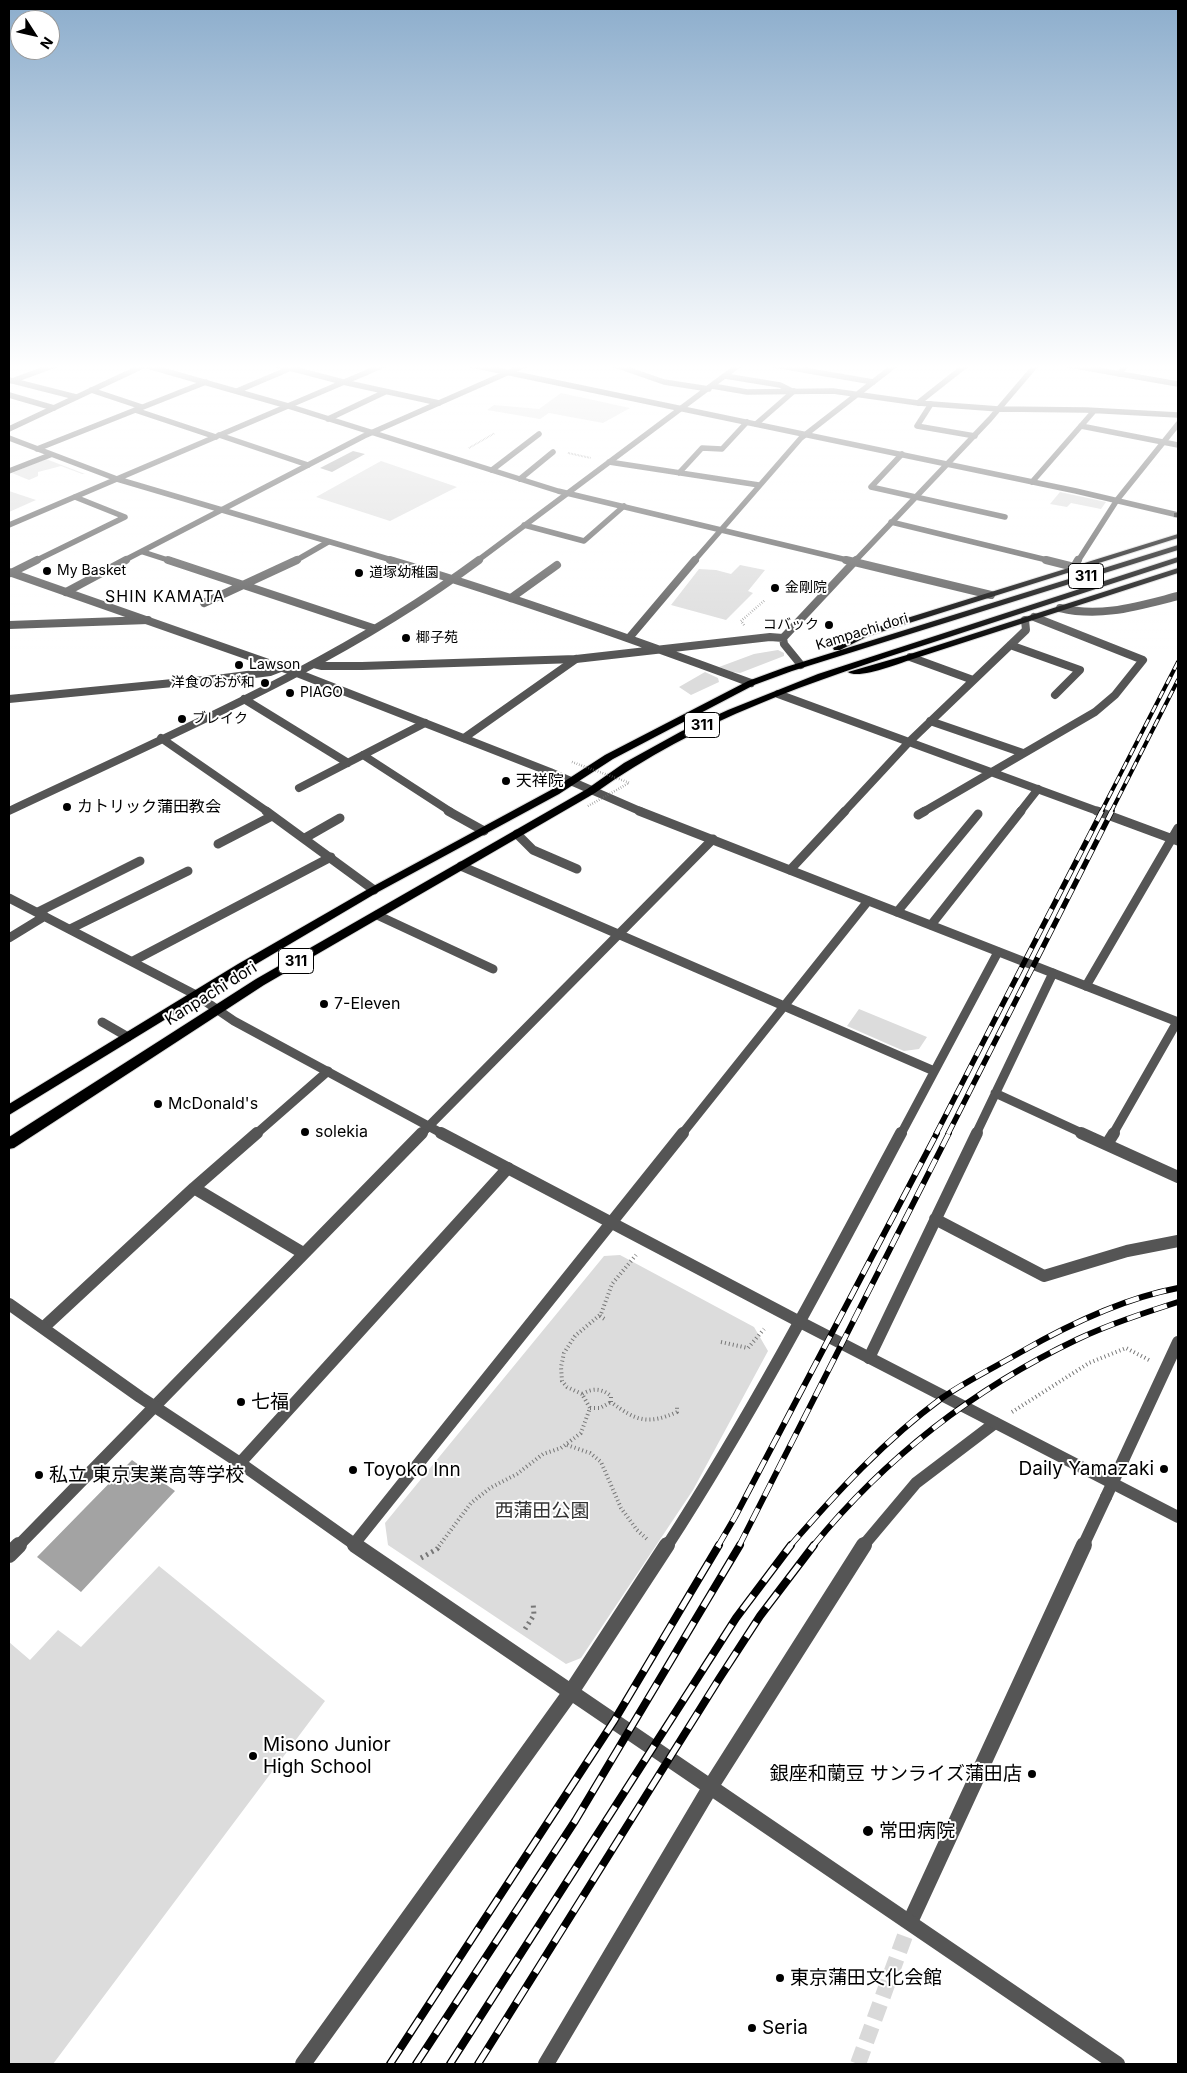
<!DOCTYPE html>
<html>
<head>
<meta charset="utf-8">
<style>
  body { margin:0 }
  #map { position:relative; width:1187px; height:2073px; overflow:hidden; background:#fff; font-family:Inter,sans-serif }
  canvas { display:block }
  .frame { position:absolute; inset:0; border:10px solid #000; pointer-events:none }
  .north { position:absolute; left:10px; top:10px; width:50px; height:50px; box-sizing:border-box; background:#fff; border:1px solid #999; border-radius:50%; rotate:125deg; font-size:14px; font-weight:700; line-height:20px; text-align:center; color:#000 }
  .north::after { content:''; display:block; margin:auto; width:18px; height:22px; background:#000; clip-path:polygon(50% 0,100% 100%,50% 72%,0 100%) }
</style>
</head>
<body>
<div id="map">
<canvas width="1187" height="2073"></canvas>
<div class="frame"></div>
<div class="north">N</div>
</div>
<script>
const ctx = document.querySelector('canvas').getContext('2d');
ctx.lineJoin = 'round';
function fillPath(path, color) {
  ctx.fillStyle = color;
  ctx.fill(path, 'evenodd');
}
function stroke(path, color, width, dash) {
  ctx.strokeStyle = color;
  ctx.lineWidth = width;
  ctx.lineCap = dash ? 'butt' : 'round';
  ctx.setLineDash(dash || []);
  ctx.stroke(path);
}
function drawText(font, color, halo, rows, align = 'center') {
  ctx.font = font + ' Inter,"Noto Sans JP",sans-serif';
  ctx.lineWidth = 4;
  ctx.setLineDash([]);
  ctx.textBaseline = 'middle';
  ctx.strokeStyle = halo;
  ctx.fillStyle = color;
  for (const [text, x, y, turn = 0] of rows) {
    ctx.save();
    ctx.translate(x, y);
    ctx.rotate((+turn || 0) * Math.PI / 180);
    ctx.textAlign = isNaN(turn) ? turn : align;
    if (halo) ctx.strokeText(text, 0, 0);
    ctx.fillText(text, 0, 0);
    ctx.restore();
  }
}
fillPath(new Path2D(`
  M561,393L630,408L603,423L549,413L540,419L487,410L494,405L539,409Z
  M46,459L85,474H82L61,466L38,472V476L29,480L12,473Z
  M381,461L457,487L390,521L316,497Z
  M9,491L36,500L9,512Z
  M1060,492L1106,502L1101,509L1071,503L1067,507L1050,504Z
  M740,565L765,570L748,591L753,593L726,620L671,605L699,569L716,570L731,574Z
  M778,650L784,653V656L740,673L732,672L719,667L754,654Z
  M705,672L718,678L719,682L691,695L679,687Z
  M859,1009L927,1037L919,1049L904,1051L847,1026Z
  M620,1255L754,1327L768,1351L693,1490L581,1658L566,1664L388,1545L385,1523L604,1256Z
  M159,1566L325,1701L53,2064H9V1642L30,1660L58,1630L81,1647Z`), '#dcdcdc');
fillPath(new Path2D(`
  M353,451L365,454L332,472L320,468Z
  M132,1460L175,1491L81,1592L37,1557Z`), '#a3a3a3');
stroke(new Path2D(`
  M858,2064L910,1922`), '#d9d9d9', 16, [16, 8]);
const primary = new Path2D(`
  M1174,513H1178V517H1174Z
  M1178,534V538L868,636L840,650H834L833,648L862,632Z
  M1178,545V550L792,671L754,685L613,759L559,794L378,892L246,970L9,1115V1104L238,964L370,888L551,790L605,755L748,681L786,667Z
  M1178,557V562C1096,589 1013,616 931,643C810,682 699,719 595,793L264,985L14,1148L9,1149V1137L256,979L587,789L624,763L682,731L728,710L818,674Z
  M1178,568V573L913,659C900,663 858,680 848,672L907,655Z`);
stroke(primary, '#dbdbdb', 2);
stroke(new Path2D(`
  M469,448L495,433
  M568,453L591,458`), '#777', 2, [0.5, 1]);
stroke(new Path2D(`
  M744,625L741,621L765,600`), '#777', 2.5, [0.5, 2]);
stroke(new Path2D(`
  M600,1316L606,1320
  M721,1342L748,1348L764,1329
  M582,1394L567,1387L562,1381L561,1367L564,1353L575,1336L601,1314L612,1284L636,1255
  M590,1408H600L611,1402
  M1012,1412L1089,1363L1126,1348L1151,1361
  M567,1445L590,1453L601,1462L621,1508L637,1530L648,1540
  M439,1546L471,1503L490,1488L517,1474L543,1454L561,1448L581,1433L590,1408L582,1394C593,1388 601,1388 611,1396V1402C636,1421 648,1425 677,1412V1406`), '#777', 4, [1, 3]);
stroke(new Path2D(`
  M421,1558L437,1549L440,1545
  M525,1629L534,1615L533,1602`), '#777', 5, [2, 4]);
stroke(new Path2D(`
  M278,365L343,382L439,403
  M775,365L873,382
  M1119,374L1126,365
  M725,376L780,385L792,391
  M9,380L76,397
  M12,381L55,365
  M91,390L142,407
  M237,391L291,368
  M9,395L54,408
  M931,404L917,426L975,436
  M135,410L216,437
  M328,419L385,392
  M756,424L794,391
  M1081,426L1178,445
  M219,435L308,465
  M37,449L206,382
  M902,454L871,487L1005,517
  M609,462L759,485
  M492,470L539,434
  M9,471L50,455
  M679,473L702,448L722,449L747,422
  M520,479L553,452
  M891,522L1051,561
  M524,525L584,541L624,506
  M143,552L171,561
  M35,561L125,517L75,497
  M295,561L328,542`), '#555', 5.5);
stroke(new Path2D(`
  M168,560L373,628
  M1046,560L1074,567
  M11,573L37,560
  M511,598L557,565
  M204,603L297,560
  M244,699L348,763
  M930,721L1023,753
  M464,738L576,659
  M363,755L451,812
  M299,788L425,723
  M1020,812L1038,789`), '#555', 8);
stroke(new Path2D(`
  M448,811L484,831
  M517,834L533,850L577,869
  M305,838L340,818
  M218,844L272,816
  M38,912L140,861
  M897,912L978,814
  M931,925L1021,811
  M70,929L188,871
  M133,961L331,857
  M102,1022L128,1037`), '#555', 9);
stroke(new Path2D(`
  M1083,1546L1106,1497`), '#555', 12);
stroke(new Path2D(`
  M910,1922L1084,1545`), '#555', 16);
stroke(new Path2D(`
  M615,365L664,382L709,389
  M712,386L747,392L833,391L918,403L999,409L1086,410L1178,415
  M918,403L966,365
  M9,429L145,365
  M9,438L117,479L395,561
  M1032,482L1094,411
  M9,525L384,365
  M123,561L364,436L525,365
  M477,561L739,365
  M694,561L801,438L895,365
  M855,561L990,419L1036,365
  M1078,561L1117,500L1178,424`), '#555', 5.5);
stroke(new Path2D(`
  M390,560C512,596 632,639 751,683
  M1076,568L1074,567L1078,560
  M66,592L126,560
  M1060,608C1101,618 1138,606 1178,596
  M9,625L148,620
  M629,638L695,560
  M783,638L856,560
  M783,638L784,644L801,665
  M1010,645L1080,670L1055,695
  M910,657L973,680
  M314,664L322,666H362L576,659L770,637L783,638
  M778,694L1100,812
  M9,699L224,678L270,672L283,667
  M161,738L268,812
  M9,811C169,735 336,666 479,560
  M844,812L909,742L1026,630L1025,620
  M923,812L1095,712L1115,695L1143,660L1034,617`), '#555', 8);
stroke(new Path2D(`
  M266,811L374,890
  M1097,811L1178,841
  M918,815L925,811
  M461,866L934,1071
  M790,870L845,811
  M9,898L196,995
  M377,915L493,969
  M9,938L45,916
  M1086,986L1178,828
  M995,1093L1084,1134
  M256,1134L328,1071
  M421,1134L713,839
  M682,1134L868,901
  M901,1134L998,952
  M976,1134L1053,973
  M1113,1134L1177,1022`), '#555', 9);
stroke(new Path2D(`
  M1081,1133L1178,1177
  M1107,1144L1114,1133
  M194,1188L303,1253
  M935,1219L1044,1276L1127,1251L1178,1241
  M44,1327L194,1188L257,1133
  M869,1358L977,1133
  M1106,1497L1178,1342
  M354,1544L683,1133
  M18,1546L422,1133
  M357,1546L240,1463L508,1168
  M667,1546C753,1413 827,1272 901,1133
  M863,1546L916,1483L995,1423`), '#555', 12);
stroke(new Path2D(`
  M355,1545L1117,2064
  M9,1555L19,1545
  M303,2064L571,1692L667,1545
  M546,2064L711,1786L864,1545`), '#555', 16);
stroke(new Path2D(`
  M144,365L288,406L558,491L851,561
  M472,365L1076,491L1178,515
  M1069,365L1178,384`), '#555', 5.5);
stroke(new Path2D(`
  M846,560L991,595
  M9,572L297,673L550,772L642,812`), '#555', 8);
stroke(new Path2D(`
  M639,811L1178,1022
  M196,995L234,1021L443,1134`), '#555', 9);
stroke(new Path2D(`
  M441,1133L800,1322L1178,1517
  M9,1304L140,1397L240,1463`), '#555', 12);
fillPath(primary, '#000');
const railFar3 = new Path2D(`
  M1101,812L1178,662
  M1111,812L1178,680`);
const railFar2 = new Path2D(`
  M936,1134L1102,811
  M948,1134L1112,811`);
const railFar1 = new Path2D(`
  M718,1546L735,1517L937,1133
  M739,1546L949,1133
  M790,1546C836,1493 885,1440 942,1398C966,1381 995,1367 1021,1352C1068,1325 1125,1298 1178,1288
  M813,1546C885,1458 975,1388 1078,1339C1110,1324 1144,1313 1178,1302`);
const rail = new Path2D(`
  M390,2064L614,1721L719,1545
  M416,2064L575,1821L740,1545
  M450,2064L736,1618L791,1545
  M478,2064L719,1679L760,1616L814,1545`);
stroke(railFar3, '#000', 4);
stroke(railFar2, '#000', 5.5);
stroke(railFar1, '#000', 6);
stroke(rail, '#000', 8);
stroke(railFar3, '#fff', 2.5, [8]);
stroke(railFar2, '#fff', 4, [11]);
stroke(railFar1, '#fff', 4.5, [14]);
stroke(rail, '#fff', 5.5, [18]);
stroke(new Path2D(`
  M572,762L630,783
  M588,806L629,783`), '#777', 2.5, [0.5, 2]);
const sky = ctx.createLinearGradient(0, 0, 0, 655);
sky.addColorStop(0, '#8cadcc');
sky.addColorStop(0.56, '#fff');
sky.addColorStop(1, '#ffffff00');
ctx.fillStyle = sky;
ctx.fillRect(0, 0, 1187, 655);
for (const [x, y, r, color] of [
  [47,571,5,"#000"],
  [359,573,5,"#000"],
  [775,588,5,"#000"],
  [829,625,5,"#000"],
  [406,638,5,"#000"],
  [239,665,5,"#000"],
  [265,683,5,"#000"],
  [290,693,5,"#000"],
  [182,719,5,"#000"],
  [506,781,5,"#000"],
  [67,807,5,"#000"],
  [324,1004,5,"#000"],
  [158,1104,5,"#000"],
  [305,1132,5,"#000"],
  [241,1402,5,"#000"],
  [1164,1469,5,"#000"],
  [353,1470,5,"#000"],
  [39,1475,5,"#000"],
  [253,1756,5,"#000"],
  [1032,1774,5,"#000"],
  [868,1831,6,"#000"],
  [780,1978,5,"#000"],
  [752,2028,5,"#000"]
]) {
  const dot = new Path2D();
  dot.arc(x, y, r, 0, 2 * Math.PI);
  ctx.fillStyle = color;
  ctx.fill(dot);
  stroke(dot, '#fff', 2);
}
drawText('14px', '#000', '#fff', [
  ["My Basket",57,571],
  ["道塚幼稚園",369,573],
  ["金剛院",785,588],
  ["コバック",819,625,"right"],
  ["椰子苑",416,638],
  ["Lawson",249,665],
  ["洋食のおが和",255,683,"right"],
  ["PIAGO",300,693],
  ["ブレイク",192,719]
], 'left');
drawText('14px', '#000', '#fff', [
  ["Kampachi dori",862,632,-17]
]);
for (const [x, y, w] of [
  [1086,576,35],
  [702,725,35],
  [296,961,35]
]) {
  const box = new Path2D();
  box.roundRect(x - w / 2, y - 12.5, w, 25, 4);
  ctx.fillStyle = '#fff';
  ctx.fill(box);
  stroke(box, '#000', 1);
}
drawText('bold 15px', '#000', null, [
  ["311",1086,576],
  ["311",702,725],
  ["311",296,961]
]);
ctx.letterSpacing = '1px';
drawText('16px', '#000', '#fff', [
  ["SHIN KAMATA",165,597]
]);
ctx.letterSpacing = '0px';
drawText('16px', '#000', '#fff', [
  ["天祥院",516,781],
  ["カトリック蒲田教会",77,807],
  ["7-Eleven",334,1004],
  ["McDonald's",168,1104],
  ["solekia",315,1132]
], 'left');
drawText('16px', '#000', '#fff', [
  ["Kanpachi dori",211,994,-32]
]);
drawText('19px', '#000', '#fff', [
  ["七福",251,1402],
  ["Daily Yamazaki",1154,1469,"right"],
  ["Toyoko Inn",363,1470],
  ["私立 東京実業高等学校",49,1475],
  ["Misono Junior",263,1745],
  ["High School",263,1767],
  ["銀座和蘭豆 サンライズ蒲田店",1022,1774,"right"],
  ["常田病院",879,1831],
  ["東京蒲田文化会館",790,1978],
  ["Seria",762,2028]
], 'left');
drawText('19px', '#333', '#fff', [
  ["西蒲田公園",542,1511]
]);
</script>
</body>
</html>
